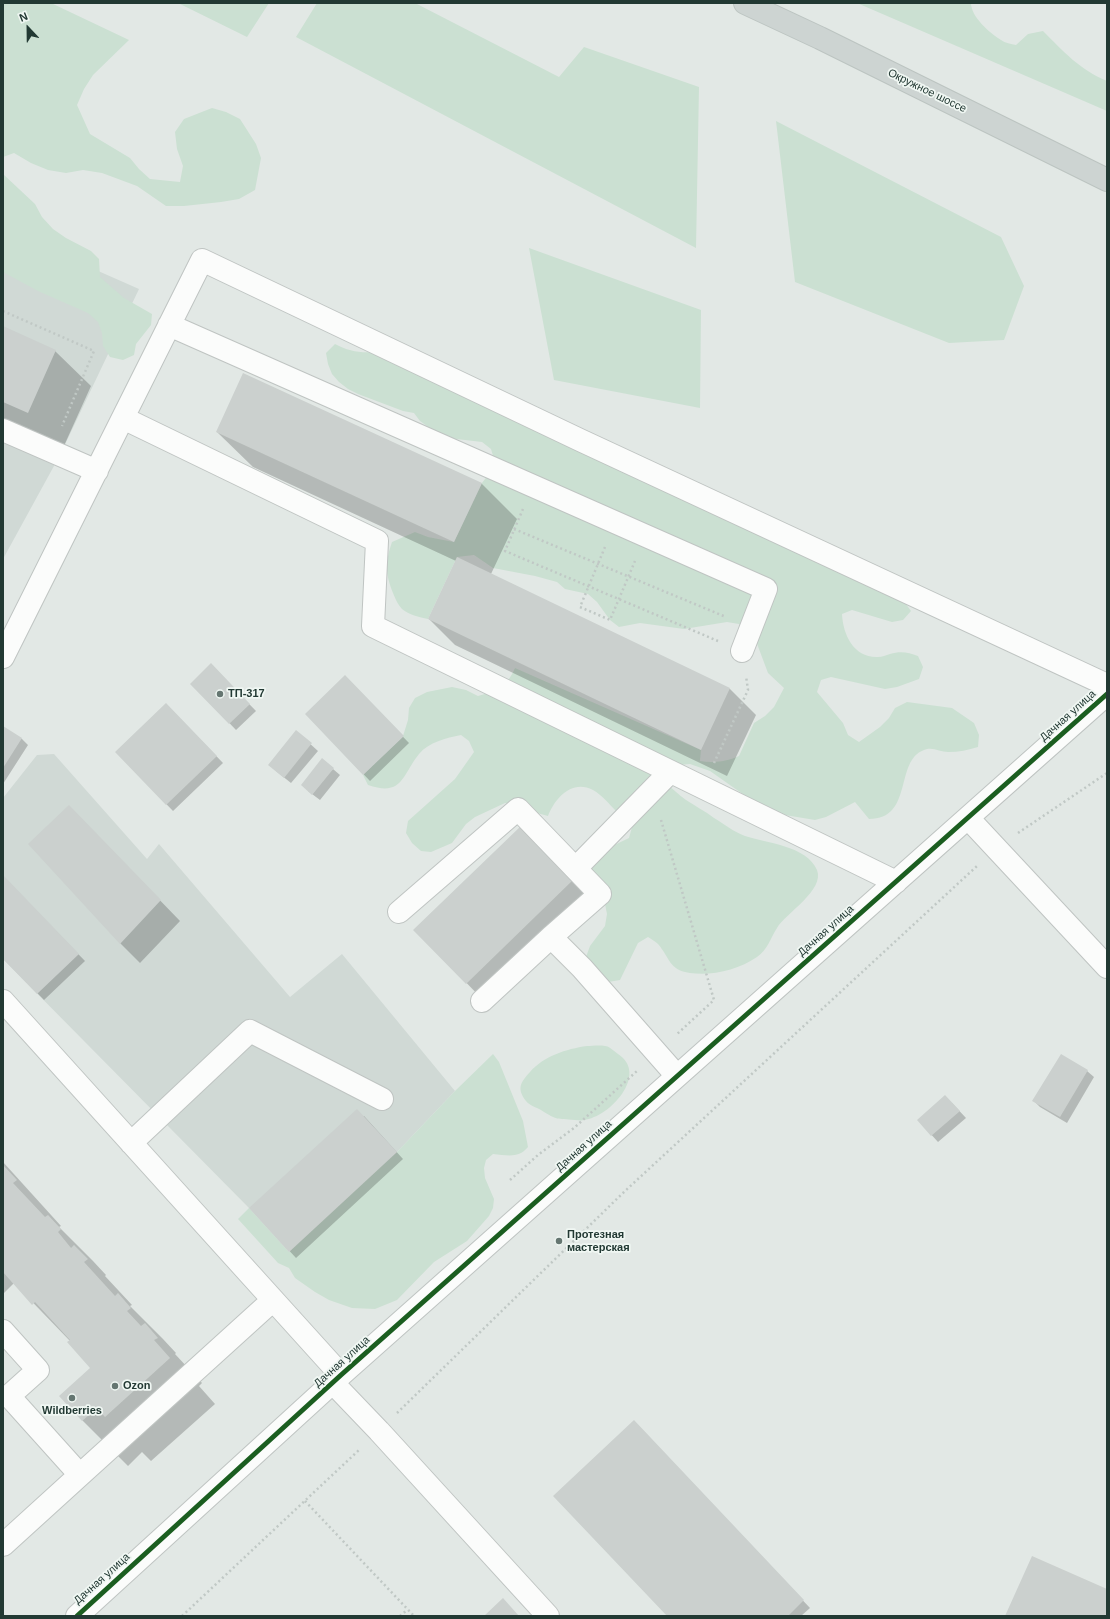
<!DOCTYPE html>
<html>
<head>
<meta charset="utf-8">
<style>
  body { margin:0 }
  #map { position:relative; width:1110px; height:1619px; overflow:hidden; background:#e2e8e5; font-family:Helvetica,sans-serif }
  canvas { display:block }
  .frame { position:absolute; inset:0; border:4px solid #223933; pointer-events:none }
  .north { position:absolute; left:8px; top:8px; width:40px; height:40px; -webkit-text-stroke:3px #f0f7f3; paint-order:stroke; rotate:338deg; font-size:11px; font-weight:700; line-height:16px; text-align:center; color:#223933 }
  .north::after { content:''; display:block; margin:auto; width:14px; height:18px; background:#223933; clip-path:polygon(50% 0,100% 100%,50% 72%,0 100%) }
</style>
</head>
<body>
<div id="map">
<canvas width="1110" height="1619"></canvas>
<div class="frame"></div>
<div class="north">N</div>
</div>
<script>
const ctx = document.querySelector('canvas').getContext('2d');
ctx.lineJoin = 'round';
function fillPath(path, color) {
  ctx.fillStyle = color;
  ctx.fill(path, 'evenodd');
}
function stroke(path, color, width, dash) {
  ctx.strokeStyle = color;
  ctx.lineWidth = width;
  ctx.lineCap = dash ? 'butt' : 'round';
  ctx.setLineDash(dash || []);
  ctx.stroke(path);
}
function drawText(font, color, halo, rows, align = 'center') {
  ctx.font = font + ' Helvetica,sans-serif';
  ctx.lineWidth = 3.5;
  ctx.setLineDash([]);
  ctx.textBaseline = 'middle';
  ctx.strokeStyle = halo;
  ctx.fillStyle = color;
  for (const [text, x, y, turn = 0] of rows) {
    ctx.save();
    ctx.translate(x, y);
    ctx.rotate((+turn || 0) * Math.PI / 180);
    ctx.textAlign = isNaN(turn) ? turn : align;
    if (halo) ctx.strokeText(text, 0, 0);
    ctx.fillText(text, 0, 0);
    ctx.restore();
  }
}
fillPath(new Path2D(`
  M3,229L139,289L60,455L3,559Z
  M54,754L147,859L159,844L290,997L342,954L455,1091L397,1152L289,1252L249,1208L3,959V798L37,755Z`), '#d0d9d5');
fillPath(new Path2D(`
  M3,3H51L129,40L93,75L84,89L77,105L90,134L130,158L139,169L150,179L180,182L183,166L177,149L175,132L184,119L212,108L226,112L240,119L256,144L261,158L255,190L239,199L221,202L184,206H166L137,186L102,173L83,170L66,173L48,170L31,163L14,153L3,157Z
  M178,3H269L247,37Z
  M317,3H415L559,77L584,47L699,87L696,248L296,37Z
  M857,3H971C971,17 990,33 1001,40C1005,43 1011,44 1016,45L1028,34L1043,31C1063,51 1080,70 1107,81V111Z
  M776,121L1001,237L1024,286L1004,340L949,343L795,282Z
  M3,174L35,204L42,217L53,229L66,238L91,251L99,259L100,277L124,298L152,314L151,325L136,344L134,355L123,360L110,357L103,346L102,333L98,322L88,313L38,291L3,272Z
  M529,248L701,310L700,408L554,380Z
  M335,344C348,351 359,353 374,352L903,600L911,611L903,620L892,622L852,610L842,614C843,635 854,658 878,657C882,657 886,655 890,654C900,651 908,652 918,656L923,667L919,679L897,687L885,689L831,677L821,680L817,692L843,723L848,735L859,742L880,727L889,718L895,708L907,702L952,708L974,723L979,735L978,747C968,750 959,752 948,752C940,752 932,746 924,750C894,761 914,819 869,819L855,802L826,817L815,820L779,814L770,807L759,804L747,797L710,771L690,764L679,765L665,783C672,788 679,795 686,800C695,806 705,811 714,818C724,824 734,832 745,836C767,843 807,846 817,870C825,890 786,913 777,928C770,939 768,949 757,957C738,970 712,976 690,973C669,970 670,958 658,944C655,941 651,939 648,937L638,943L620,980L608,982L586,957L590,946L605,926L607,914L605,904L575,875L606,849L629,838L632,827C627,821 622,816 616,811C609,804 602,795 593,790C572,779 555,798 548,816L537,813L517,804L505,803L475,817L466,824L452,843L431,852L421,851L412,843L406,833L408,821L455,779L474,752L469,741L461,735C446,738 429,742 419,754C402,775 403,797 368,785L363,775L403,736L408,720L409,708L415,698L427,692L452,687L466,690L478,696C498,690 506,688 515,668L701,750L700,761C714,763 725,762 739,756L754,723L765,716L774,707L784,688L768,673L756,641L746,635L739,624L727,622L684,629L640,623L619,627L610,620L597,602L588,594L565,589L557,582L535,576L493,568L474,555L457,557L428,619C419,617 409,615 402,609C398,605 395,598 393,593C385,572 385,563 392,542L415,532L428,537L454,542L482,483L491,471L494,459L491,449L482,442L448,438L438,434L420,421L414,413L403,411L358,394L348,389L339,382L332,374L328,364L326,353Z
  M587,1046C592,1046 599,1045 605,1046C609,1046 614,1051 618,1054C649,1074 610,1117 584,1120C581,1121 578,1120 575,1120C556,1118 558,1121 541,1110C536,1107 530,1106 526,1101C516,1088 521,1082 530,1072C544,1056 566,1049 587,1046Z
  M493,1054L499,1062L523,1121L528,1147C518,1159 507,1155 493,1154L486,1160L484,1168L485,1178L494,1199L493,1208L489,1216L467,1241L434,1262L397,1300L375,1309L352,1308L329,1300L315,1292L295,1278L289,1268L278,1263L238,1219L249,1208L289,1252L397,1152L455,1091Z`), '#cbe0d2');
fillPath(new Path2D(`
  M3,327L55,351L91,386L63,448L3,421Z
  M217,432L481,483L517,519L491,574L730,689L756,715L727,776L455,645L429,619L456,561L253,467Z
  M211,665L256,711L236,730L192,684Z
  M345,677L409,743L370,781L306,714Z
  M166,704L223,763L173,811L116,752Z
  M3,727L22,739L28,745L3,784Z
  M296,731L318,751L291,783L276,771Z
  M333,769L340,775L320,800L308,791Z
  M522,826L594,900L487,1004L415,930Z
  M89,827L180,921L140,963L120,943Z
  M3,877L85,961L44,1000L3,958Z
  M1087,1071L1094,1077L1067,1123L1040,1107L1034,1101Z
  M952,1103L966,1118L938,1142L918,1120Z
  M364,1116L403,1159L296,1258L250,1208Z
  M3,1162L61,1226L59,1227L93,1261L106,1275L105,1276L132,1305L130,1306L163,1339L176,1353L175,1354L202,1383L199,1386L215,1404L151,1461L142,1452L128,1466L83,1421L61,1396L91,1368L70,1341L14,1283L3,1294Z
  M640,1428L810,1608L801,1616H668Z`), '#0003');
fillPath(new Path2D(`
  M3,326L56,350L28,413L3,402Z
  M243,373L482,483L454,542L216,432Z
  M457,557L730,688L701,750L428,619Z
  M211,663L250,704L229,724L190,684Z
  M345,675L404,736L363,775L305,714Z
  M166,703L217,756L166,805L115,752Z
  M3,726L22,738L3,768Z
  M296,730L312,743L284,778L268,765Z
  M322,758L334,768L312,795L301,785Z
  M69,805L161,900L120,944L28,844Z
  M522,825L574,879L466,984L413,930Z
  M3,875L79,954L37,994L3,959Z
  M1061,1054L1088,1070L1060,1117L1032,1101Z
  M945,1095L960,1111L931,1136L917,1120Z
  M357,1109L397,1152L289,1252L249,1208Z
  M3,1165L17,1180L13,1183L45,1217L48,1215L61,1229L58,1232L71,1248L74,1245L88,1259L84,1262L115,1296L118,1293L131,1308L127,1311L141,1326L145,1323L158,1338L154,1340L170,1358L105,1417L97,1408L82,1421L59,1396L90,1368L67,1342L70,1340L35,1302L32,1305L3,1272Z
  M634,1420L804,1600L788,1616H667L553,1496Z
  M1032,1556L1107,1589V1616H1005Z
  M503,1598L519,1616H484Z`), '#cbd0ce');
const minor = new Path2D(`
  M169,325L766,589L742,651
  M123,418L377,541L373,626L896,882
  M3,430L97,471
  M3,657L202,260L580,440L1107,685
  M968,818L1107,967
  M576,868L670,772
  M399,912L518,809L600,894L551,937L482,1001
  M551,937L582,968L677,1076
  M3,1001L341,1375
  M131,1143L250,1031L382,1099
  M3,1331L38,1370L9,1396L80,1475L273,1300
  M333,1383L379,1431L548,1616
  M3,1545L80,1475
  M77,1616L341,1375L1107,694`);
const major = new Path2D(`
  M745,3L820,38L1107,180`);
stroke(minor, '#bfc4c2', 24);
stroke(major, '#bcc4c1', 24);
stroke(new Path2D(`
  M3,311L94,351L62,426
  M523,509L505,551L718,641
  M514,529L726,617
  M605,547L580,607L610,620L635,561
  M714,763L748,690L746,676
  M661,820L714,1000L676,1035
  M1018,833L1107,773
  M510,1180L538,1155L574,1128L637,1071
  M397,1413L625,1191L977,866
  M305,1501L414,1616
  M182,1616L359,1450
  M400,1616L407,1610`), '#c0c8c5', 2.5, [2, 3]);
stroke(minor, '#fbfcfb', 22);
stroke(major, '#cdd4d2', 22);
stroke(new Path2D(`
  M77,1616L341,1375L1107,694`), '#1b5e20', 5);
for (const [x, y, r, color] of [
  [220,694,4,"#657671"],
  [559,1241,4,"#657671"],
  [115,1386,4,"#657671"],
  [72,1398,4,"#657671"]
]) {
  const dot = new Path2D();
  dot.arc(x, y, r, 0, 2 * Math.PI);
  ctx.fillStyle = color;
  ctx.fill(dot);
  stroke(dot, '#f0f7f3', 1.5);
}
drawText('11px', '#223933', '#f0f7f3', [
  ["Окружное шоссе",927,91,26],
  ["Дачная улица",1068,716,-42],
  ["Дачная улица",826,931,-42],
  ["Дачная улица",584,1146,-42],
  ["Дачная улица",342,1362,-42],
  ["Дачная улица",102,1579,-42]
]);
drawText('bold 11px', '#223933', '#f0f7f3', [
  ["ТП-317",228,694],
  ["Протезная",567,1235],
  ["мастерская",567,1248],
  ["Ozon",123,1386],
  ["Wildberries",72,1411,"center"]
], 'left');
</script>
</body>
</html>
